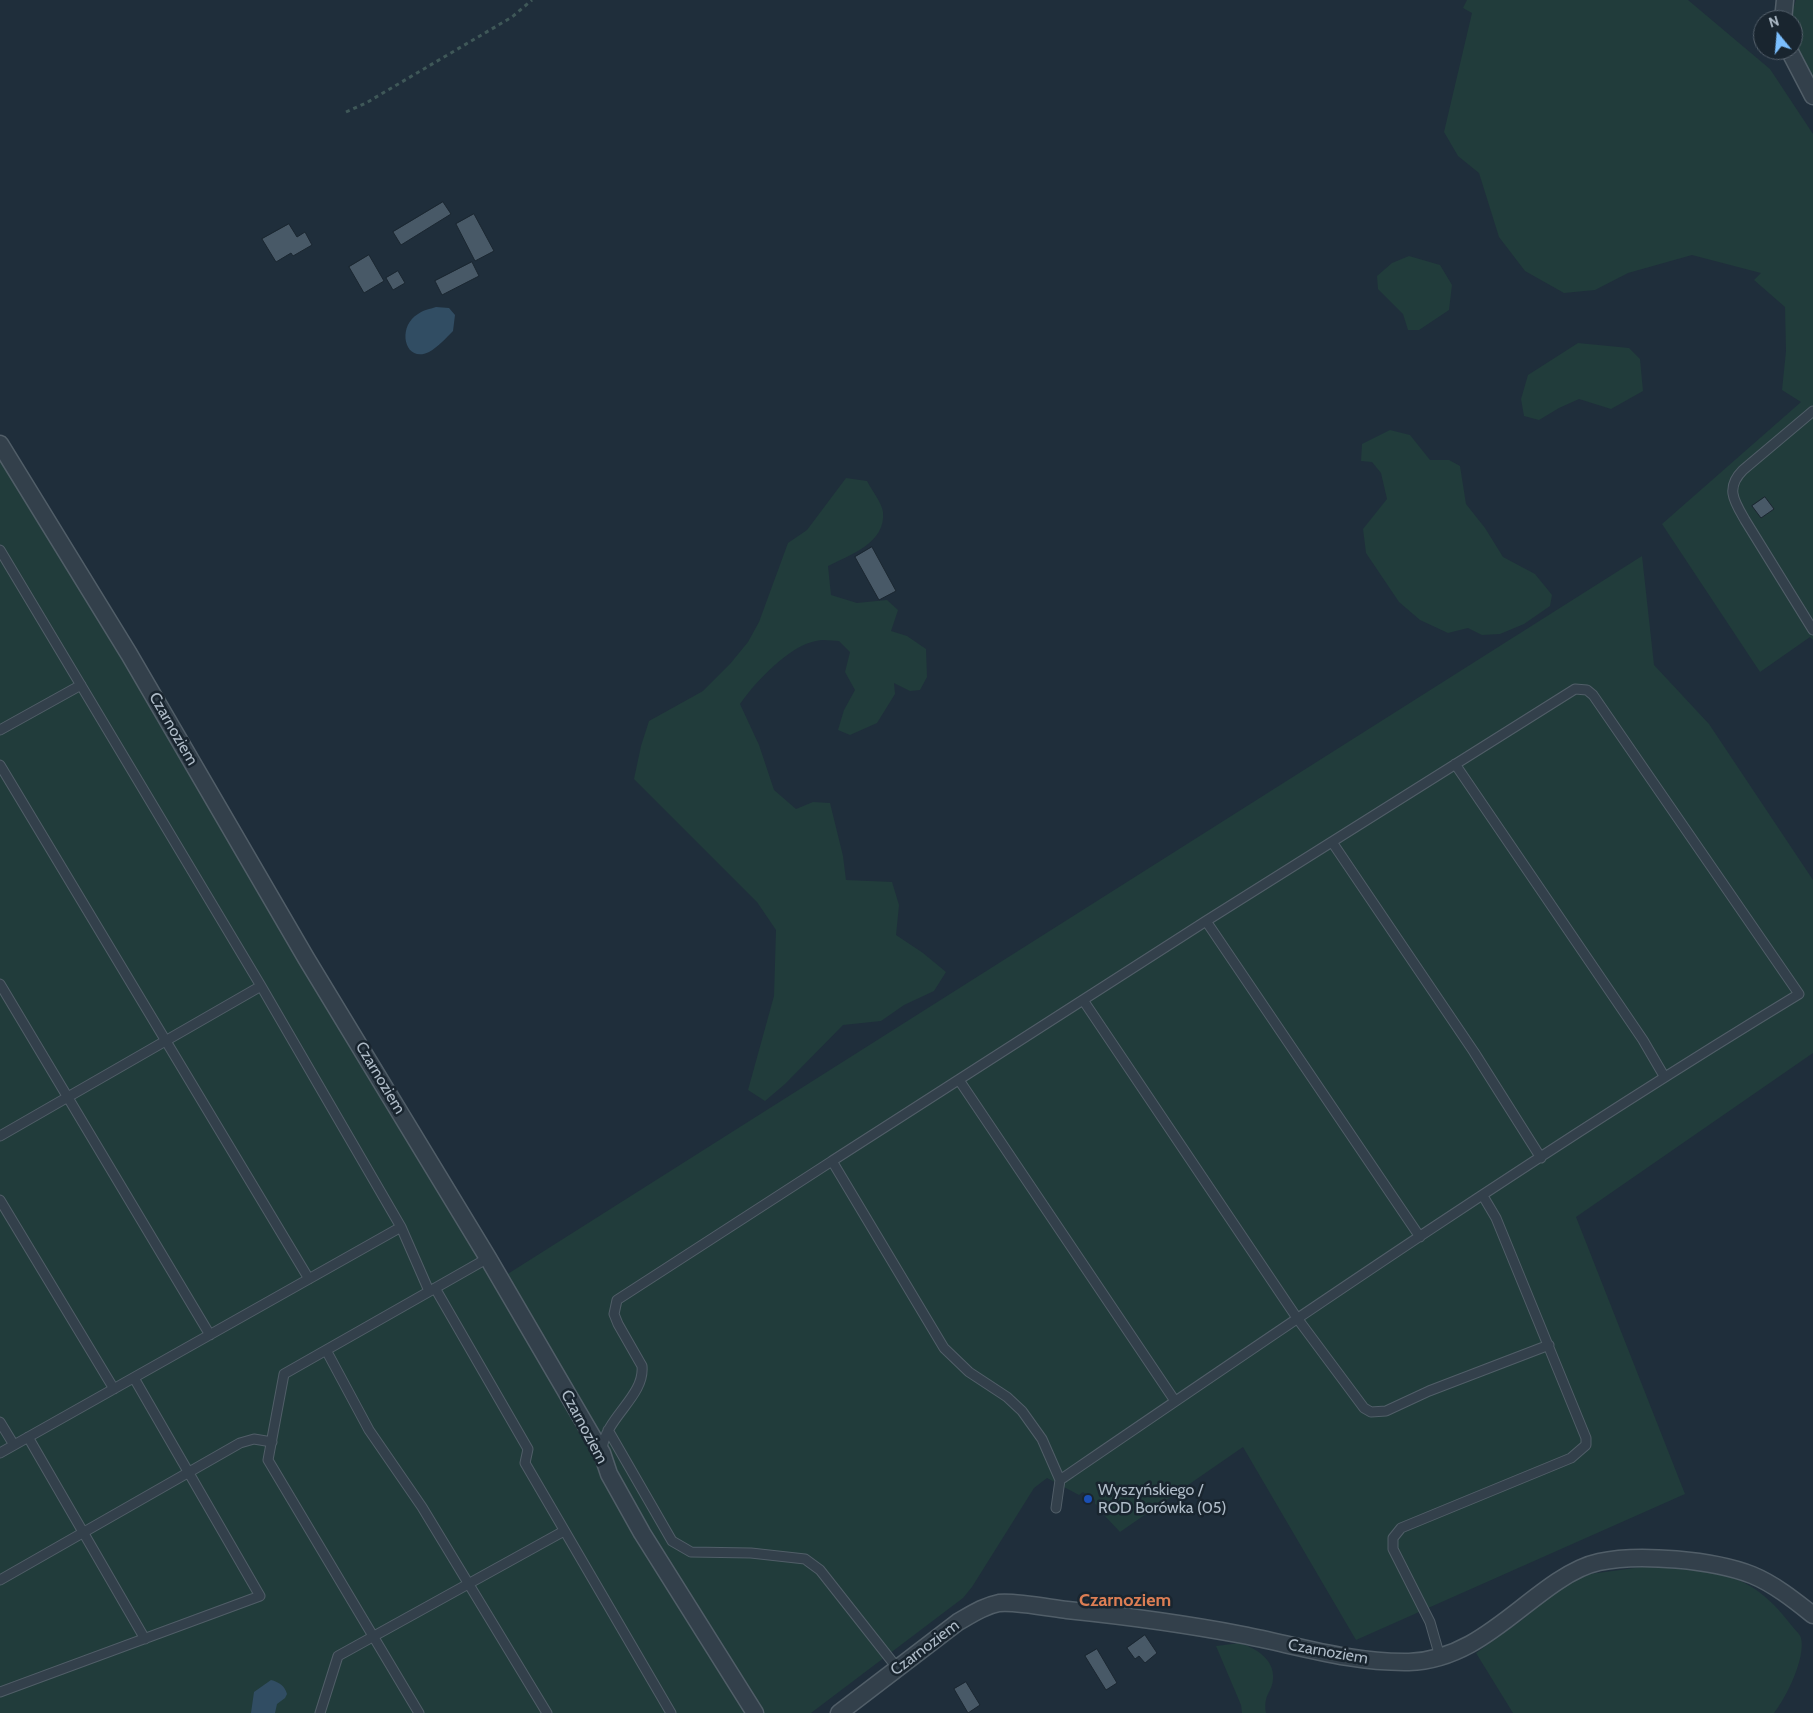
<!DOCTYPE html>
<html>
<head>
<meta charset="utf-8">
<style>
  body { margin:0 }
  #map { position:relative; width:1813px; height:1713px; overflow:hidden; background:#1f2e3b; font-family:Cabin,sans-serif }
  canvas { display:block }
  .north { position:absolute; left:1753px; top:10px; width:50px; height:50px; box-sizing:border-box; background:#19252f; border:1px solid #55616c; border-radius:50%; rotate:343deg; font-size:14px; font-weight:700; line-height:20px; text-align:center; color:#aebbc7 }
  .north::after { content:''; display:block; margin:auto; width:18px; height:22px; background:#7bbfff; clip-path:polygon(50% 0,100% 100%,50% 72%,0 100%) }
</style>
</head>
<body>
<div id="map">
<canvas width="1813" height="1713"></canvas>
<div class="north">N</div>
</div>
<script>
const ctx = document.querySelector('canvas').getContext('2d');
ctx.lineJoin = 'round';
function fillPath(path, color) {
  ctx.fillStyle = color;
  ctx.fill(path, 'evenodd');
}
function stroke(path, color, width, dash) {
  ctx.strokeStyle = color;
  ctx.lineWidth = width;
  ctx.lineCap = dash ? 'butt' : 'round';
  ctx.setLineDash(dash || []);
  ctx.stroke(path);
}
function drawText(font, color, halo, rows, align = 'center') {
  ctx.font = font + ' Cabin,sans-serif';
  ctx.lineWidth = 5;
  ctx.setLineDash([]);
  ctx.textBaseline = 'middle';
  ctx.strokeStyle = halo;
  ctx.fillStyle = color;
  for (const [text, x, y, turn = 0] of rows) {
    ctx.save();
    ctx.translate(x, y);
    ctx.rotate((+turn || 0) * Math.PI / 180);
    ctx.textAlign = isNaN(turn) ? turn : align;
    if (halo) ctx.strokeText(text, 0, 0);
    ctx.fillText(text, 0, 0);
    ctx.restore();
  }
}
fillPath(new Path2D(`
  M1467,0H1688L1770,69L1813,134V640L1810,637L1760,672L1662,524L1801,402L1782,390L1786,351L1785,307L1754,280L1761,273L1692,255L1628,273L1595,290L1564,293L1525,271L1499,237L1479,173L1458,156L1444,132L1472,13L1463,8Z
  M1796,0H1813V89C1800,61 1784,31 1796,0Z
  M1409,256L1440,265L1452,285L1449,310L1419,330H1408L1403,314L1378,289L1377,276L1392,263Z
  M1578,343L1629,348L1640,359L1643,391L1611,409L1579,399L1559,408L1539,420L1524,416L1521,399L1528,375Z
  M1390,430L1410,435L1430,460H1449L1460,466L1466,504L1485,528L1503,557L1535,574L1552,595L1550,606L1524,624L1500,634L1482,635L1468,628L1448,633L1420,620L1399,602L1366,553L1363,529L1387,499L1381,473L1372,462L1361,461L1362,444Z
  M0,456L74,572L495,1282L1642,556L1654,665L1709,724L1813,880V1053L1576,1217L1685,1494L1356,1640L1243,1447L1120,1532L1104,1515L1107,1510L1095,1504V1500L1083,1492L1079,1495L1047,1478L1034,1488L972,1587L963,1598L811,1713H0Z
  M846,478L867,481C871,489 882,503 883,512C886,543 850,555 828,566L831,595L857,603L887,600L898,610L891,631L907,636L926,649L927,677L920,690L910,691L894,683L895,694L877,723L850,735L838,730L844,710L855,690L845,672L850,652L839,641C832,641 823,639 816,641C790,645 754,683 740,704L759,745L774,790L796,809L813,802L830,803L843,856L846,880L892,882L899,905L896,935L923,953L946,972L934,991L904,1005L881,1021L843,1025L785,1084L765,1101L748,1090L774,996L776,930L757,902L634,779L641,746L649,721L703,691L730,664L748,642L759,622L788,543L807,530Z
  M1650,1566C1675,1569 1702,1570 1726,1576C1756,1584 1774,1603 1792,1626C1795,1630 1800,1634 1801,1638C1806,1658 1786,1698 1774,1713H1513L1476,1653L1522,1620L1564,1585L1590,1574Z
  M1240,1643C1255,1648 1275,1659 1273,1679C1272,1693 1263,1694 1266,1713H1242L1241,1705L1216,1646Z`), '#213c3b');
fillPath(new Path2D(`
  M436,307L449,308L455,315L453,331C446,338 438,347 429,352C405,364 396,327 418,314C423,310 430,309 436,307Z
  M271,1680C279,1682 285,1686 287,1694L285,1698L277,1704L275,1713H251L254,1692Z`), '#314d63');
const building = new Path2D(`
  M443,202L451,214L401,245L393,232Z
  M474,214L494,251L475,261L456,224Z
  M289,224L297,237L305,232L312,245L293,256L291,253L276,262L262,239Z
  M369,255L384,281L364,293L349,267Z
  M472,262L479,276L442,295L435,281Z
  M398,271L405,283L393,290L386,278Z
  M1765,497L1774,509L1761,518L1752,506Z
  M872,547L896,591L879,600L855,557Z
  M1145,1635L1157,1653L1145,1663L1139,1656L1135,1659L1127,1648Z
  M1097,1649L1117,1683L1106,1690L1085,1656Z
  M966,1682L980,1705L968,1713L954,1689Z`);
fillPath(building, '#485967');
stroke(building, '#1b2731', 1);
const service = new Path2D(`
  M1813,411L1743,470C1725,488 1734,501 1745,520L1813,630
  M0,550L261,986L401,1227L429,1291
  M0,730L81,685
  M1455,764L1643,1040L1664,1076
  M0,765L309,1279
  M1332,842L1474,1052L1541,1158
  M1206,921L1420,1237
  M0,984L210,1335
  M1083,1000L1297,1318L1364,1408L1371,1412L1386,1411L1429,1391L1549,1345
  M959,1080L1175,1401
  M0,1136L261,986
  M0,1200L114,1389
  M435,1288L528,1449L525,1463L671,1713
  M326,1350L369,1430L422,1507L547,1713
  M0,1422L14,1445
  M608,1430L672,1541L691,1552L751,1553L805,1559L820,1570L898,1669
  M28,1437L145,1639
  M602,1449C606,1417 645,1396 642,1366L618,1324L614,1314L617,1300L832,1161
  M0,1453L401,1227
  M1056,1508L1060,1480L1042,1439L1022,1411L1007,1397L969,1372L944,1348L832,1161L1206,921L1575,689L1587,690L1593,695L1799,994C1547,1147 1303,1314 1060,1480
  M0,1580L240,1443L254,1439L272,1442
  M1440,1657L1430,1622L1393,1549V1538L1401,1528L1571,1458L1586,1445V1438L1496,1218L1483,1196
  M0,1692L260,1596L134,1378
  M320,1713L338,1656L564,1531
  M419,1713L268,1460L284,1374L488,1258`);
const minor = new Path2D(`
  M1783,20L1785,0
  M1789,50L1813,96
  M0,444L129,654L306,958L488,1258L602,1453L609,1474L642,1533L755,1713
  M839,1713L958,1622C972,1614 984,1606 999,1603C1015,1601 1050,1608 1067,1610C1126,1616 1185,1624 1243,1635C1299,1646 1351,1663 1409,1662C1471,1660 1511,1612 1558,1581C1570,1573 1585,1565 1599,1562C1639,1553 1714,1560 1752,1575C1774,1584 1794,1600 1813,1615`);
stroke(service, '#515e68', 11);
stroke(minor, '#515e68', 19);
stroke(new Path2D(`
  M346,112L366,103L512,17L532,0`), '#3f5858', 3, [4, 4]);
stroke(service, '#33404b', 9);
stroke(minor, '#33404b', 16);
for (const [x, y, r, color] of [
  [1088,1499,5,"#1a4fb4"]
]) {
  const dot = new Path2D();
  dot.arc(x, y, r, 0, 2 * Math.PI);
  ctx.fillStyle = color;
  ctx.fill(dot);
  stroke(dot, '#19252f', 2);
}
drawText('16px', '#aebbc7', '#19252f', [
  ["Czarnoziem",173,729,60],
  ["Czarnoziem",380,1078,59],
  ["Czarnoziem",584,1427,62],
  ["Czarnoziem",925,1648,-37],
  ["Czarnoziem",1328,1652,10]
]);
drawText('16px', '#aebbc7', '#19252f', [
  ["Wyszyńskiego /",1098,1490],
  ["ROD Borówka (05)",1098,1508]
], 'left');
drawText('bold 18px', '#dc7e54', '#19252f', [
  ["Czarnoziem",1125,1601]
]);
</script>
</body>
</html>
